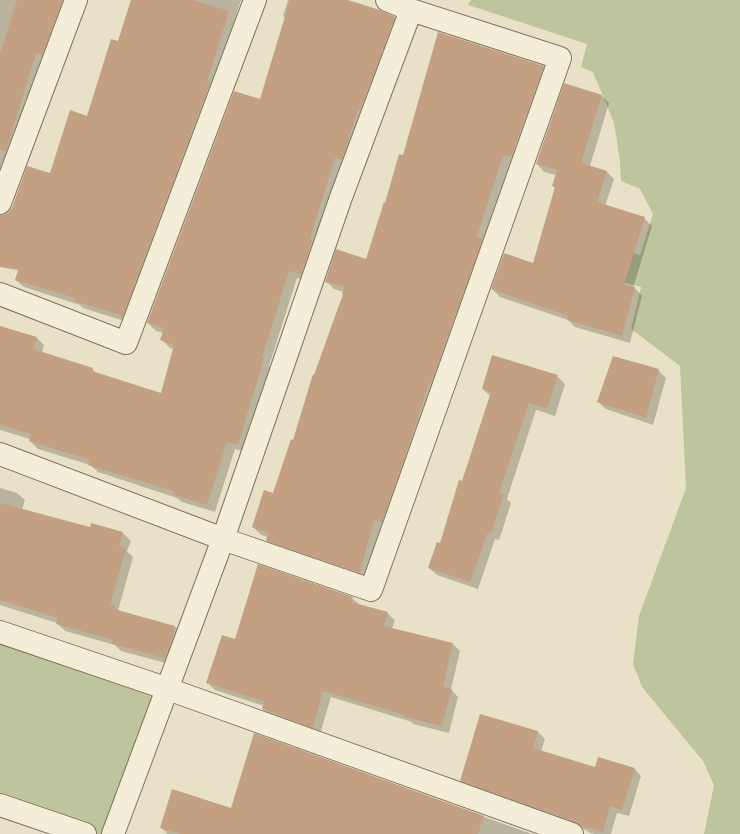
<!DOCTYPE html>
<html>
<head>
<meta charset="utf-8">
<style>
  body { margin:0 }
  canvas { display:block; background:#e9e1c7 }
</style>
</head>
<body>
<canvas width="740" height="834"></canvas>
<script>
const ctx = document.querySelector('canvas').getContext('2d');
ctx.lineJoin = 'round';
function fillPath(path, color) {
  ctx.fillStyle = color;
  ctx.fill(path, 'evenodd');
}
function stroke(path, color, width, dash) {
  ctx.strokeStyle = color;
  ctx.lineWidth = width;
  ctx.lineCap = dash ? 'butt' : 'round';
  ctx.setLineDash(dash || []);
  ctx.stroke(path);
}
fillPath(new Path2D(`
  M471,0H740V834H704L714,785L703,761L642,687L633,664L639,616L686,488L680,366L631,329L641,287L585,271L596,242L640,255L653,214L640,189L621,181L620,161L614,123L593,72L581,67L587,44L468,5Z
  M0,632L168,689L113,834H83L0,807Z`), '#bec59c');
fillPath(new Path2D(`
  M0,0H75L0,190Z
  M132,0H241L235,19L236,20L131,323L83,308L80,305L24,287L16,280L51,174L88,117L119,42Z
  M288,0H344L394,18L402,26L309,282L297,278L269,366L271,367L246,452L235,449L215,512L182,502L177,498L98,472L90,465L38,449L30,441V439L0,430V327L36,337L44,345L42,353L92,369L97,374L162,394L173,349L170,348L162,340L164,333L156,331L148,323L260,100L286,19L283,16Z
  M543,67L551,74L519,164L511,162L485,242L389,529L382,527L367,580L274,548L267,540L268,537L261,535L253,527L274,495L293,441L344,292L334,289L326,281L367,261L386,204L404,156Z
  M601,95L609,103L590,166L606,171L614,179L605,206L644,218L652,226L633,288H635L642,296L630,343L575,327L568,320L500,297L492,289L534,264L556,189L553,186L556,175L544,172L537,164Z
  M658,370L666,378L653,425L606,409L598,402Z
  M557,376L565,384L555,416L536,410L507,499L511,503L499,540L495,539L478,589L437,575L429,568L440,544L463,482L491,397L483,389Z
  M0,488L17,493L25,500L22,510L91,528L92,524L123,533L131,541L127,551L133,557L118,611L175,627L183,635L173,665L121,651L115,645L65,631L57,623L0,605Z
  M352,598L360,605L387,613L395,620L392,629L453,644L460,651L451,689L458,697L449,733L413,724L412,722L331,697L320,734L270,716L263,709L264,706L215,690L208,683L235,640Z
  M480,716L538,732L545,739L541,752L596,768L635,769L641,776L629,816L617,813L611,834H595L590,833L584,829L468,787L461,780Z
  M255,735L532,834H168L161,828L232,809Z`), '#0003');
fillPath(new Path2D(`
  M17,0H63L42,55L36,53L6,151L0,150V54Z
  M131,0H193L229,11L207,82L210,83L123,316L74,301L75,298L15,280L18,270L0,267V215H2L8,213L12,208L27,166L50,173L70,110L87,116L111,39L118,41Z
  M290,0H348L380,10L395,17L360,110L358,109L342,160L335,158L310,239L312,240V242L301,274L289,271L262,358H264L238,445L227,442L207,505L172,494L173,491L88,465L90,460L29,441L31,434L0,425V326L37,337L33,349L93,368L92,371L161,393L174,345L160,340L164,328L147,323L234,91L260,99Z
  M438,32L544,66L511,157L503,155L477,237L483,239L431,383H429L405,457L382,522L374,520L360,573L266,541L268,533L252,527L264,490L273,493L291,439L293,440L313,374L314,375L343,294H342L345,287L325,282L336,249L366,259L384,202L385,203L399,154L403,155Z
  M564,83L602,95L581,163L607,171L597,202L645,217L624,285L635,287L622,336L567,320L568,316L491,289L504,253L533,263L555,187L552,186L557,170L536,164Z
  M492,355L558,375L547,409L529,403L499,493L504,494L491,533L488,532L470,582L428,568L437,542L440,543L459,480L462,481L491,392L482,389Z
  M613,356L659,369L646,418L597,402Z
  M0,503L90,527L91,523L123,532L119,546L126,549L110,605L115,606L114,609L175,626L171,643L165,658L112,644L113,640L56,624L58,618L0,600Z
  M258,564L353,597L351,602L388,612L384,626L453,643L443,686L452,689L442,726L405,717V715L323,691L313,728L262,709L264,701L206,683L222,635L235,639Z
  M480,714L538,731L533,748L595,767L598,757L635,768L622,810L610,806L603,832L582,826L576,822L460,781Z
  M254,733L484,816L478,834H180L160,828L172,789L231,808Z`), '#c2a081');
const minor = new Path2D(`
  M0,203L76,0
  M0,294L126,343L255,0
  M0,454L223,539L371,590L560,58L411,10L387,0
  M0,632L168,689L572,834
  M0,805L85,834
  M113,834L223,539L340,200L411,10`);
stroke(minor, '#82735e', 24);
stroke(minor, '#f4eed9', 22);
</script>
</body>
</html>
